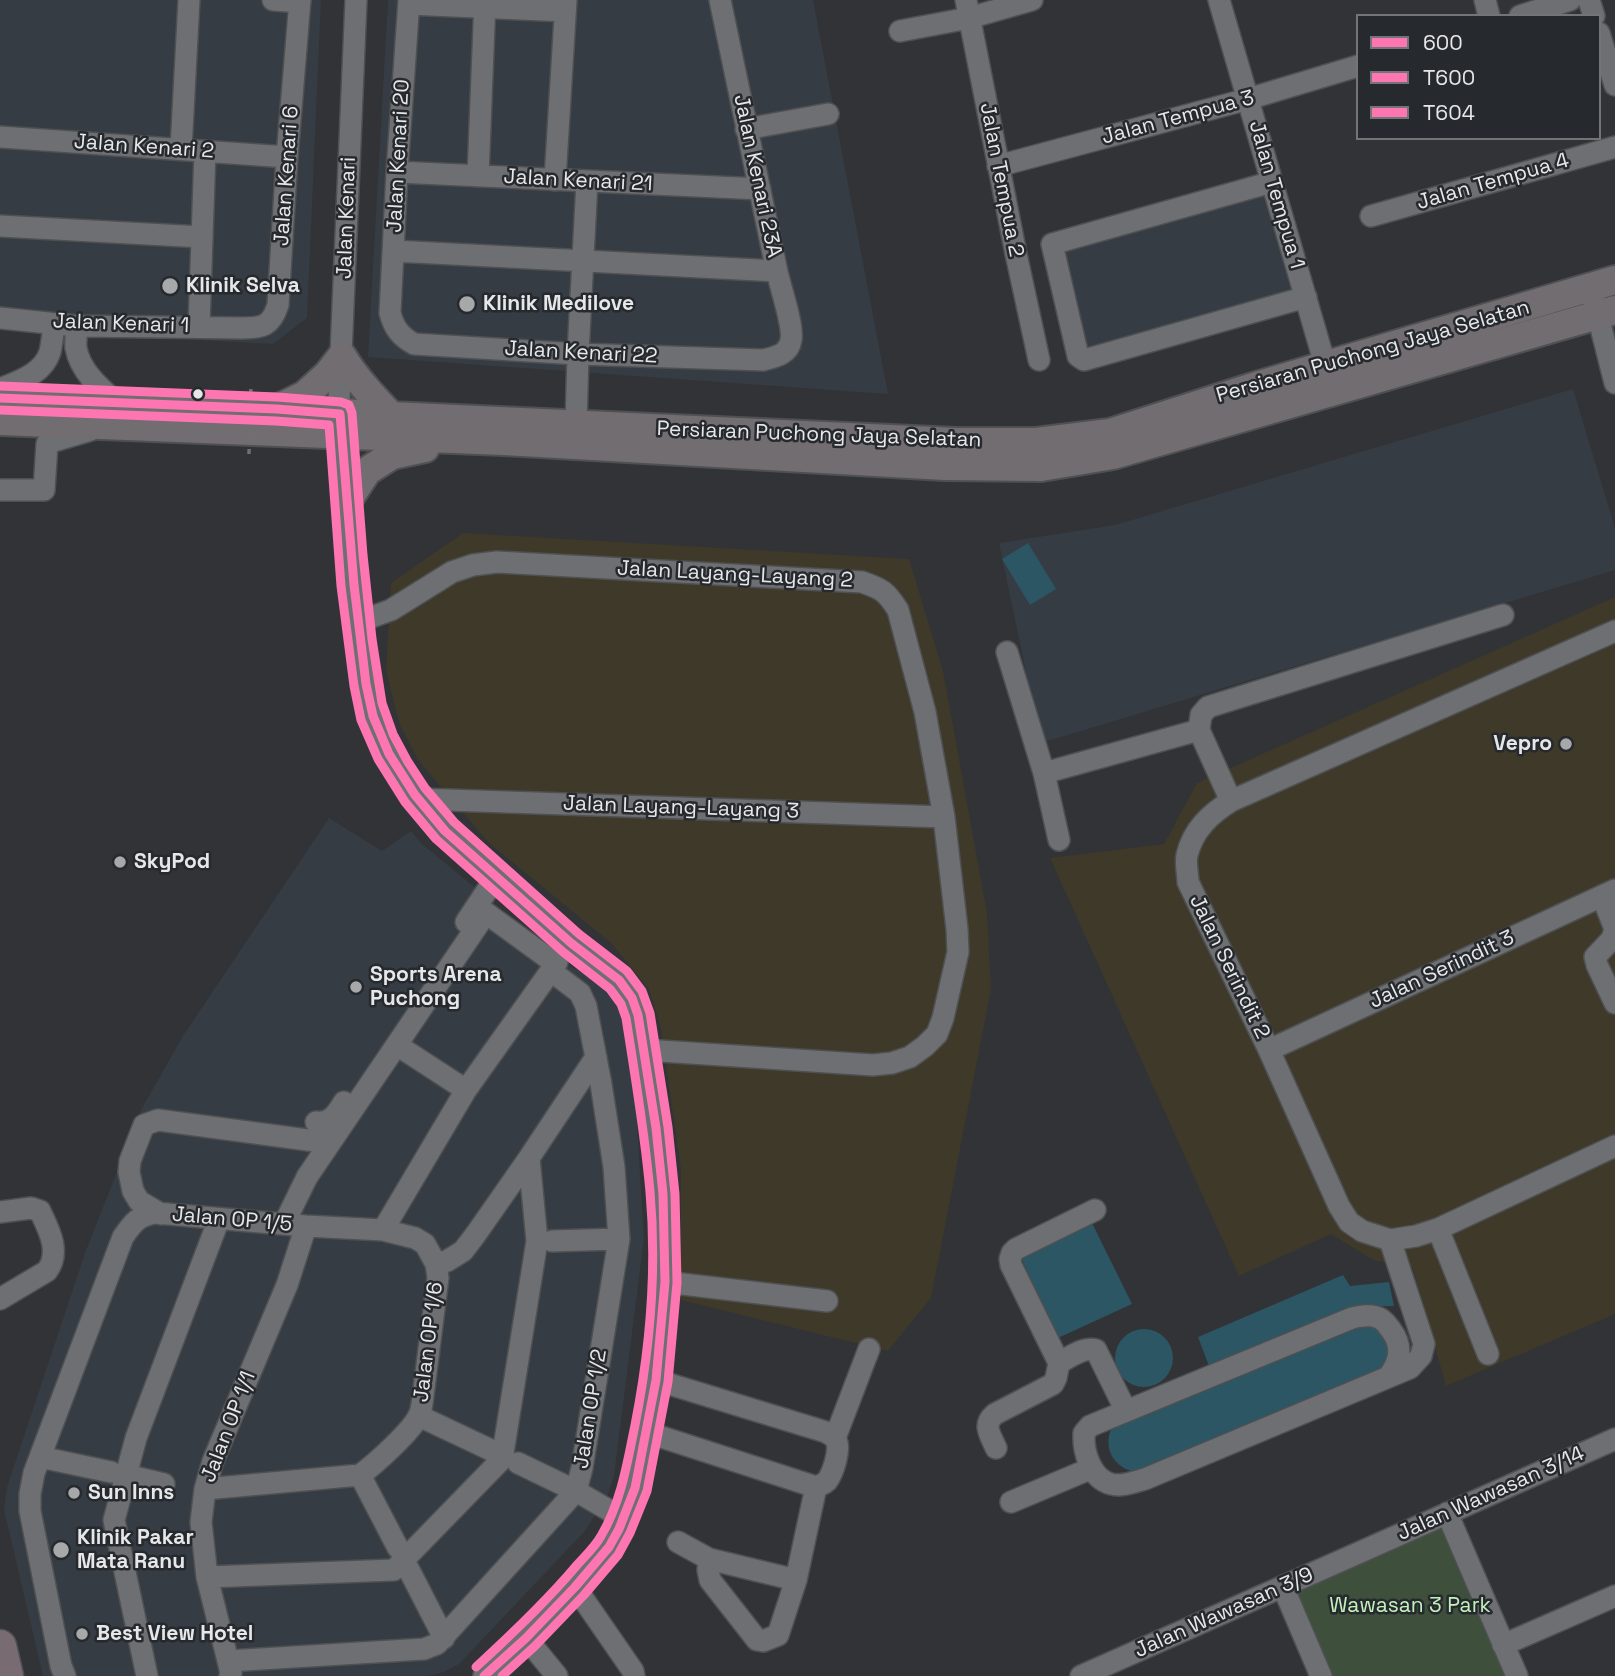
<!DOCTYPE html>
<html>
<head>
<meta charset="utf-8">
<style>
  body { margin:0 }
  #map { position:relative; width:1615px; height:1676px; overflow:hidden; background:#313336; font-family:"Space Grotesk",sans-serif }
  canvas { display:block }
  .legend { position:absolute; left:1356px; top:14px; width:245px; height:126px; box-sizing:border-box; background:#26292d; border:2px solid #727578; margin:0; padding:9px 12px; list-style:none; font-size:21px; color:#e5e7e9 }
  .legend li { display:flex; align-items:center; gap:14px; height:35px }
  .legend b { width:35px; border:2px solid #727578 }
</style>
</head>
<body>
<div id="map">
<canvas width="1615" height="1676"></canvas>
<ul class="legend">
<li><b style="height:9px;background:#fd76b2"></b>600</li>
<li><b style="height:9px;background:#fd76b2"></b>T600</li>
<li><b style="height:9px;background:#fd76b2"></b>T604</li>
</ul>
</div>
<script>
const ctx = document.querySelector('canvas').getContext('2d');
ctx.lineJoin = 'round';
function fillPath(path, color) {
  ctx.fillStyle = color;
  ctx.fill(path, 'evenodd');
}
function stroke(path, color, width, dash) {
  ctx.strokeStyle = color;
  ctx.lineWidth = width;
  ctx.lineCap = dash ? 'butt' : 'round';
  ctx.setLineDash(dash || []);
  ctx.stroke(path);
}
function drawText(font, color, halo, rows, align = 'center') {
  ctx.font = font + ' "Space Grotesk",sans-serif';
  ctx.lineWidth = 5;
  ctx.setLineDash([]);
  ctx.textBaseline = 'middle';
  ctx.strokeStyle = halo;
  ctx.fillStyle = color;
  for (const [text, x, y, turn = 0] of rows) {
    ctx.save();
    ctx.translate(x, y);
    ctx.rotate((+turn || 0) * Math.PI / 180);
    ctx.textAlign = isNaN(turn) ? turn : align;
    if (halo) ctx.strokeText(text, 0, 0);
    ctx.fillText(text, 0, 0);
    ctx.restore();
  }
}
fillPath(new Path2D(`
  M0,0H321L307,318L273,344L0,329Z
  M388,0H813L888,394L368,357Z
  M1267,187L1298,293L1085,354L1057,247Z
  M1573,389L1615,528V570L1041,743L999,543L1115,525Z
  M329,818L382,851L411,831L421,843L571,967L604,982L618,1004L627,1029L631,1055L635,1093L644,1238L614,1476L608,1494L585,1531L459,1664L444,1672L428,1676H43L4,1510L7,1487L85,1253L142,1108L183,1036Z`), '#363c44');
fillPath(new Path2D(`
  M463,533L909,559L943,671L987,913L991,989L931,1298L888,1351L681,1300V1170L661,1029L649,989L611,943L489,843L418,760L400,725L386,672L391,583Z
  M1615,597V1314L1446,1386L1413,1268L1373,1260L1331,1234L1239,1276L1050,858L1164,844L1197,783Z`), '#3f392a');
fillPath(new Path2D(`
  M1447,1513L1517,1676H1322L1283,1587Z`), '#3e4f3c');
fillPath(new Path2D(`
  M1028,543L1056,589L1030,605L1002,559Z
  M1089,1217L1132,1304L1058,1338L1018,1251Z
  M1343,1275L1350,1286L1389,1282L1394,1306L1356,1307L1209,1366L1198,1337Z
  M1368,1320C1388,1339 1396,1344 1381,1371L1138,1472C1120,1471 1105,1455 1109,1436C1110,1430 1114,1425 1117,1421Z
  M1115 1358a29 29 0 1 1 58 0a29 29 0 1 1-58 0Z`), '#2c5663');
const minor = new Path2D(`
  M273,0L300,2
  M356,0L339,401L348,500L349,540L358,622L365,680L375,723L395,766L430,815L471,855L571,943L619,980L632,998L638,1015L645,1050L663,1194L665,1282L656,1380L635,1488L629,1505L619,1529L609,1547L575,1587L526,1638L484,1676
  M409,0L397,172L390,313C394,328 400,336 414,344L578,354L763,360C776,357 789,354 791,340C794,325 779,284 776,267C757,178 738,89 720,0
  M966,0L1016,254L1039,360
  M1219,0L1329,378
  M1485,0L1489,16
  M1589,0L1594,16
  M409,4L565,11
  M1520,16L1570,0
  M900,31L969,18L1032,0
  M1599,33L1615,85
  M746,129L828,114
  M0,137L287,157
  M181,149L189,0
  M998,166L1248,99L1358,66
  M397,172L760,189
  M478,176L485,0
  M555,180L566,0
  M1272,182L1052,244L1078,356L1084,360L1306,297
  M1371,216L1615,147
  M0,226L202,237
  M394,251L777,271
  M1591,288L1615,383
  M0,318L77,326L242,328C263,328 271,326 278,305L287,157L300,0
  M77,326C77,333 75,341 76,348C80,371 100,388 116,402
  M199,326L205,151
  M0,389C19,381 43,374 50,352C52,343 53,333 54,324
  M576,425L578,354L587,181
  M0,490H44L47,444L51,442L91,430
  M358,622L391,610L452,572L473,565L497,562L862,582C882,589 886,591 898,610L925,712L944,817L957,929L958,952L943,1018L937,1034L925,1046L910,1057L892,1063L873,1065L645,1050
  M1615,631L1231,801C1210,814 1193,830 1187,855C1185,863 1188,874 1188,882L1269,1050L1339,1206L1349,1222L1362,1231L1390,1240L1416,1236L1438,1229L1615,1146
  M1007,652L1044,773L1199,730
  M1044,773L1059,840
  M419,799L944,817
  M1231,801L1199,730L1201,715L1208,707L1503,615
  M1602,896L1615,929L1612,939L1595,957L1597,965L1615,1003
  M466,922L496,877
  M1269,1050L1615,890
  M406,1051L466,1090
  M316,1122C331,1124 337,1113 344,1102
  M0,1212L31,1208L40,1211C49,1230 61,1252 47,1271L0,1299
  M161,1214L139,1201L133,1191L129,1172L130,1161L144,1125L158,1120L330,1143
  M284,1224L307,1177L486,913L556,964
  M1438,1229L1488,1354
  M383,1230L466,1090L557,962
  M552,1241L619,1239
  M436,1264L447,1261L463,1251L476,1234L529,1158
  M665,1282L827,1301
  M1059,1363C1070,1357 1084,1346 1096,1350L1126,1411
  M1389,1376C1400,1361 1403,1346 1391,1330C1388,1326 1384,1320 1379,1318C1371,1314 1361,1316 1352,1318L1090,1426L1084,1433C1083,1451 1090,1478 1111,1484C1122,1487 1134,1482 1145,1479L1410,1368L1421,1356L1424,1344L1390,1240
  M419,1416L493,1451
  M646,1432L816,1487C822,1484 823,1485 827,1481C833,1473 841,1449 836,1440C834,1437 828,1433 826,1432L656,1380
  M835,1438L869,1349
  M996,1448C990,1434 982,1425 995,1414L1053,1384L1056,1378L1059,1363L1011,1265L1010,1259L1012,1253L1016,1249L1095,1210
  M40,1457L111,1472
  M518,1463L576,1491L624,1519
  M126,1475L164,1484
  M360,1475L398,1548
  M1011,1502L1092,1468
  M1447,1513L1517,1676
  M678,1542L709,1559L796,1580
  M709,1559L708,1570L710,1580L757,1640L763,1641L778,1635L796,1580L816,1487
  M408,1568L444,1638
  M207,1577L394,1570L502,1459L537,1241L529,1158L596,1057
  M575,1587L633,1671L634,1676
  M1283,1587L1321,1676
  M526,1638L557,1676
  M1503,1645L1615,1596
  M228,1661L424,1649L437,1644L576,1491L582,1468L619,1239L614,1167L601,1084L586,1006L580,993L551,971
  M65,1676L61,1666L30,1511V1494L34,1473L123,1237C133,1223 137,1216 156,1213L306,1226L383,1230L415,1238L425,1244L436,1264L438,1278L422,1404C421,1408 421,1412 419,1415C413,1430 374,1465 360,1475L205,1489
  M147,1676L114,1520L136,1438L219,1219
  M230,1676L231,1673L207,1577L201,1522L205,1489L213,1461L287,1285L306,1226
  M1081,1676L1615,1439`);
const major = new Path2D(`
  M0,398L277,409L391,416L956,442H1036L1110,433L1256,386L1615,280
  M277,409L305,395L328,374L342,356C355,378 373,397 391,416
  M0,421L504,441L945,466L1041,467L1113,455L1615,310
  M348,500L367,471L392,455L425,448`);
const highway = new Path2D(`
  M0,1646L7,1676`);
stroke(minor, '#4e5052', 24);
stroke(major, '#4e5052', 32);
stroke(highway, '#4e5052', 35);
stroke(minor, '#6d6f72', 21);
stroke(major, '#726d71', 28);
stroke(highway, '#786c72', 32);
stroke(new Path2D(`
  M249,454L251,384`), '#6f7072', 3.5, [5, 5]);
stroke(new Path2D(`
  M0,398L277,409L340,414L354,585L366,684L373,716L389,754L415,795L445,831L571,943L619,980L632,998L638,1015L656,1128L663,1194L665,1282L656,1380L635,1488L619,1529L609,1547L575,1587L526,1638L484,1676`), '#fd76b2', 9);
stroke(new Path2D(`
  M0,410L276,421L329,425L341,586L354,686L361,720L378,759L405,802L436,839L563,952L610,989L621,1004L626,1018C635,1076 645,1134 650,1192C657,1270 650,1349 635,1425C627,1464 621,1502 601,1536C595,1547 585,1556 577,1565C546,1602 511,1635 476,1667`), '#fd76b2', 9);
stroke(new Path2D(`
  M0,386L277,397L341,402L349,405L352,413L363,555L372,639L382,703L393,734L408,762L425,788L454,822L579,934L627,971L642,991L650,1013L668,1127L675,1194L677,1283L668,1382L647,1491L630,1533L618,1555L584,1595L535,1646L502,1676`), '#fd76b2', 9);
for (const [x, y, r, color] of [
  [170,286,9,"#a6a8aa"],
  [467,304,9,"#a6a8aa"],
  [198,394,6,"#e5e7e9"],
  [1566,744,7,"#a6a8aa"],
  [120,862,7,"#a6a8aa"],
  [356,987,7,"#a6a8aa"],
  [74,1493,7,"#a6a8aa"],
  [61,1550,9,"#a6a8aa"],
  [82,1634,7,"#a6a8aa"]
]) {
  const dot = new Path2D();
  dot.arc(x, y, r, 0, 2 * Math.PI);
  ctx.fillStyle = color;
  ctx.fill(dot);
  stroke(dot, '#26292d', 2.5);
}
drawText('21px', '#e5e7e9', '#26292d', [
  ["Jalan Tempua 3",1178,118,-15],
  ["Jalan Kenari 2",144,147,4],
  ["Jalan Kenari 20",399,156,-87],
  ["Jalan Kenari 6",287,176,-86],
  ["Jalan Kenari 23A",757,176,78],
  ["Jalan Tempua 2",1001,180,79],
  ["Jalan Kenari 21",578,181,3],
  ["Jalan Tempua 4",1493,182,-16],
  ["Jalan Tempua 1",1276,195,74],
  ["Jalan Kenari",347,218,-88],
  ["Jalan Kenari 1",121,324,2],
  ["Persiaran Puchong Jaya Selatan",1373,352,-16],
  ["Jalan Kenari 22",581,353,3],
  ["Persiaran Puchong Jaya Selatan",819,435,2],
  ["Jalan Layang-Layang 2",735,575,3],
  ["Jalan Layang-Layang 3",681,808,2],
  ["Jalan Serindit 2",1229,967,64],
  ["Jalan Serindit 3",1442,970,-25],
  ["Jalan OP 1/5",232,1220,5],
  ["Jalan OP 1/6",429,1342,-83],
  ["Jalan OP 1/2",591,1409,-81],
  ["Jalan OP 1/1",229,1427,-69],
  ["Jalan Wawasan 3/14",1491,1494,-24],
  ["Jalan Wawasan 3/9",1224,1613,-24]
]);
drawText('bold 21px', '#e5e7e9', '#26292d', [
  ["Klinik Selva",186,286],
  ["Klinik Medilove",483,304],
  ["Vepro",1552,744,"right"],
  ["SkyPod",134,862],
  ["Sports Arena",370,975],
  ["Puchong",370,999],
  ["Sun Inns",88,1493],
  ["Klinik Pakar",77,1538],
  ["Mata Ranu",77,1562],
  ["Best View Hotel",96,1634]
], 'left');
drawText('21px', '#c3f1bc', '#26292d', [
  ["Wawasan 3 Park",1410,1606]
]);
</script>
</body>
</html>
